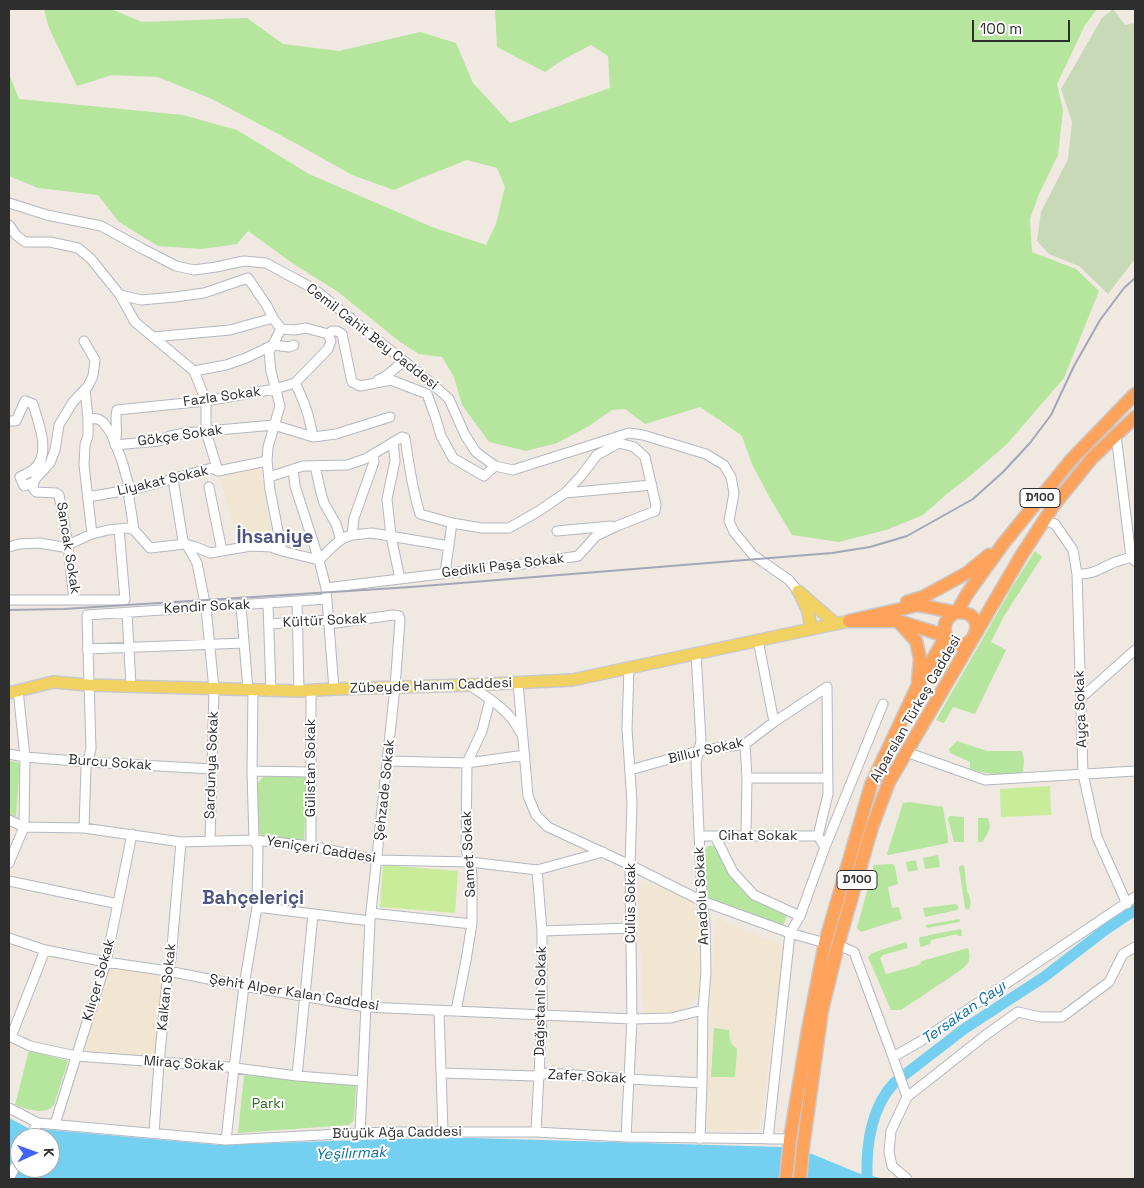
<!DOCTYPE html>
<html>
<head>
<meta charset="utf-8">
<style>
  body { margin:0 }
  #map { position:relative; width:1144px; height:1188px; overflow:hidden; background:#efe9e1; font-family:"Space Grotesk",sans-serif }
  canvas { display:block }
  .frame { position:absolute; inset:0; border:10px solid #2e2e2e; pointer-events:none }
  .north { position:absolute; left:10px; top:1128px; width:50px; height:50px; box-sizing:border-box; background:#fff; border:1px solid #ababab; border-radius:50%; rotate:88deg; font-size:14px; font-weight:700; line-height:20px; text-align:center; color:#2e2e2e }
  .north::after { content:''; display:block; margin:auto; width:18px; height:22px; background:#4264fb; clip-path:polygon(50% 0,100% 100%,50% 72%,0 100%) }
  .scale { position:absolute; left:972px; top:20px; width:98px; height:22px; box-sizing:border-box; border:2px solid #2e2e2e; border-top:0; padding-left:6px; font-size:15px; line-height:18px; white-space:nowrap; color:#2e2e2e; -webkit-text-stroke:4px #fff; paint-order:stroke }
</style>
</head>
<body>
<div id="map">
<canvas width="1144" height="1188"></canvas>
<div class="frame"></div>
<div class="north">K</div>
<div class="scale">100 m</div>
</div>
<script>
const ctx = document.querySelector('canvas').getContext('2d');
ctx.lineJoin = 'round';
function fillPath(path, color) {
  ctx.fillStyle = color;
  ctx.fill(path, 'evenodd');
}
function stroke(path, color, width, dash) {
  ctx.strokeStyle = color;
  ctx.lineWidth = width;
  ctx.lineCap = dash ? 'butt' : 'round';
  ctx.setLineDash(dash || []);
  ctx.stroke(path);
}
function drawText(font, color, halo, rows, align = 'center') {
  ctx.font = font + ' "Space Grotesk",sans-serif';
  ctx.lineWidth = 4;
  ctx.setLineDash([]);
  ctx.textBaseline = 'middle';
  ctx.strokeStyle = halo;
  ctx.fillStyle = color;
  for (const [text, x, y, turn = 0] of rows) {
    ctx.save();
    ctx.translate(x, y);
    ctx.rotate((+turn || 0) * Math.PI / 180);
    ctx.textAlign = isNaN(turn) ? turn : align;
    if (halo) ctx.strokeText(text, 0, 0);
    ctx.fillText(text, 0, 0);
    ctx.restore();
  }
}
fillPath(new Path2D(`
  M259,463L271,532L265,539L238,542L219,473Z
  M649,883L692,902L699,914L703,981L697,996L681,1012L671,1013L643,1012L638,885Z
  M717,918L785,947L759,1130L707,1131L708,1051L715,926Z
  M110,968L164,974L157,1060L84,1055L92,1023Z`), '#f0e6d1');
fillPath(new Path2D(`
  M44,9H111L142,22L247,18L283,44L339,51L420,32L456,43L473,83L510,123L610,88L608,56L591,45L564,59L545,72L497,47L495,9H1097L1085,25L1057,84L1063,110L1058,155L1039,194L1030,219L1032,252L1076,269L1099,291L1064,378L1007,444L970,476L948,493L923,515L886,530L839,542L792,535L771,500L752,464L742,436L721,421L700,407L645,424L625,409L612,410L589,426L557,443L526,451L489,442L462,405L454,377L442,357L419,354L400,342L337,291L295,265L248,231L237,244L202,249L158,246L119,222L98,195L38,188L9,176V74L19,99L183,115L237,130L309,174L432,227L486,245L496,224L505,187L497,168L467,160L421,178L394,190L352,175L297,144L212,99L158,77L112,75L77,86L49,28Z
  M1035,551L1042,557L1004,616L991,642L1006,650L975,714L953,707L944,723L936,720L1014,584Z
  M957,741L987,751H1022L1024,760L1023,773C1003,775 989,775 970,769V762L950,753L949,749Z
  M9,761L18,762L20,766L16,817L9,814Z
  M301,775L307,778L304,840L263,837L258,832V783L263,777Z
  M909,802L943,807L948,838V843L888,855L887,854L903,803Z
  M949,816L964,817V842H954L948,819Z
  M978,818H988C992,828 988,834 982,842H978Z
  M708,846H717L748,895L787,916L783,925L706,898L705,850Z
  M938,855L940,867L925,869L923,858Z
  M916,860L918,870L908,872L906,862Z
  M893,864L895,867L898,884L888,887L892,908L899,907L902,919L861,932L857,928L874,865Z
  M964,865L967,891C970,896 972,904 969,909L967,910L965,908L959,868L960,866Z
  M956,904L959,907L957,910L925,917L923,908Z
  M959,919L960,921L959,922L927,928L926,925Z
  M961,929L962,936H958L957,934L931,940L930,944L921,947L920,946L919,937L928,936L929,935Z
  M906,942L908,948L883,955L880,958L886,974L919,965L922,961L968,948C971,960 970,962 961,970L901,1010H891L868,957L872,953Z
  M714,1028L729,1030C730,1039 729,1043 737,1049L735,1077H711Z
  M29,1050L68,1061L54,1105L48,1110L38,1111L26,1109L15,1105Z
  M244,1075L356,1085L354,1120L349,1125L238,1133Z`), '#b6e59e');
fillPath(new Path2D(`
  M1113,9L1125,25L1135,23V259L1108,294L1079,266L1049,254L1037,241L1041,212L1068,159L1072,122L1061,89L1102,18Z`), '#c8d9b8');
fillPath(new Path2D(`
  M1050,786L1051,815L1001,817L1000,789Z
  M383,865L458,871L455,913L380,907Z`), '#c9ec9a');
fillPath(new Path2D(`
  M9,1118L28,1128L219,1145L388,1139L472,1138L781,1147L812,1154L858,1173L885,1179H14L9,1178ZM20,1138H50V1168H20Z`), '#75cff0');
stroke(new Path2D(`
  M867,1179C866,1146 870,1109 894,1083L964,1029L1044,977L1105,930L1135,910`), '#75cff0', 11);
const minor = new Path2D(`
  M9,203L47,215L101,226L143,249L176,266L194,270L216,267L244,261L266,263L314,289L430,382L449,399L465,435L476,452L495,466L513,470L629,433L643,435L706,454L724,465L731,477L734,493L729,521L734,532L753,555L789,580L798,591
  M9,225L16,235L25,242H50L78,248L91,259L120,295L135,322L194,371L206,401V432L218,471
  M120,295L141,300L175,297L204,293L248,278L267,306L273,318
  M281,329L269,352L271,371L280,406L268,447L267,461L270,490L282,551
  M153,337L230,330L273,318L281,329L295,330L306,328L328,334L332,331H337L342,334L352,382L360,386L391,380L427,394L435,416L441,436L453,458L484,476L495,466
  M84,341L95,360L93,376L88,386L73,402L59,425L55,450L50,463L36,478L34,482L33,488L36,492L56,493L59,495L68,545L74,600H125L119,529
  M194,371L226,365L246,358L273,345L289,347L294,345
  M378,380L386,376L404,361
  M295,383C305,403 309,415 313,437
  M85,389L88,418V436L85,445L84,465L92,534
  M88,418L98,419L103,422L111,433L122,461L130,490L129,498L134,530
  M9,421H16L25,401L33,404C38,422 52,454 34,469C31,472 25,474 20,477L24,486L34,482
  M1116,435L1131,557L1135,561
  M115,442C119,432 114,420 117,410L206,401L275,389L295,383L328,349L331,341L328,334
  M393,442L395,461L387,499L391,536L400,579
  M115,445L159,441L170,436L185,433L274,425L313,437L336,434L390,417
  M315,466L321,493L324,503L336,524L341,540
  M293,469L295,486L319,560L326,588L334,689
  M269,477L303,466L347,465L365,459L402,437L405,438C409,464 412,489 420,514L452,523L482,528H509L539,511L565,493L652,485
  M173,479L183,541L187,545L197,563L206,608L214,689L210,841
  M209,487L222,551
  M88,497L139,488L212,468L218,471L267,461
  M1044,520L1055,524L1073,550L1077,574L1083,774L1097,837L1127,904
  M557,531L611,526
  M352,535L372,533L449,546
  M9,547L19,544L39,543L63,547L92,534L108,530L128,528L134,530L150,548L185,544L196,547L210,553L251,546L271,547L282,551L319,560
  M319,560C330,550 338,538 352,535L354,518L374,462L373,455
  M445,573L452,523
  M1077,574C1093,575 1101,568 1115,562C1121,560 1126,559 1131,557
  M326,588L547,561L578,556L596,536L617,526L655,511L656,505L645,457L634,447L619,443L597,455L581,476L565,493
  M9,600H74
  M297,601L299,691
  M268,604L271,691
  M241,606L248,690
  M127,612L131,686
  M269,624L328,620L336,623L393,615L399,616L400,620L395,687L370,921L360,1133
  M758,640L774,722
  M87,649L244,643
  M696,653L701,741L696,763L702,901L705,925L706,972L703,1010L702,1083L700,1139
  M518,683L528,796L536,815L548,827L630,865L702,901L790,933L825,943
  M469,685C488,698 510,710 520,732
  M311,691V846
  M1081,698L1135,650
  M745,744L747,778L746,836
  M906,752L985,780L1135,771
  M9,754L25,757L88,762L212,769
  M388,761L467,763L525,755
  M630,770L698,751L745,744L774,722L827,687
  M252,771L311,772
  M747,778H827
  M9,820L24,827L84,828L181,842L254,840L311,846L377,860L470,862L537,870L603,852
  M84,828L86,768L91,749L87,615L327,599
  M699,836H818
  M715,836L733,872L754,895L800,916
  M825,847L883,704
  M9,863L24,827L25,757L18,690
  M9,881L118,904
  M257,907L370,921
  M371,913L472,924
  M542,931L631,928
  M9,938L45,950L106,962L168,971L244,986L366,1007L632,1019L671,1018L703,1010
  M838,945L854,952L893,1057L921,1041L1135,897
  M439,1011L443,1132
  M456,1011L466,960L472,924V875L470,862L466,850L467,763L482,731L490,700
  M9,1036L30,1046L76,1056L228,1067L297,1076L362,1081
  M11,1037L45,950
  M893,1057L907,1097L891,1131L889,1152L892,1166L907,1179
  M442,1073L534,1076L548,1073L629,1079L702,1083
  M297,1076L313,914
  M907,1097L987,1034L1018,1012L1040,1017H1062L1109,982L1123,954L1135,947
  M9,1108L38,1123L226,1140L360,1133L390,1132H536L626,1137L790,1139
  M55,1124L106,962L132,834
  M536,1132L542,1015V931L537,870
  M154,1133L159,1063L168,971L171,959L181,842
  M626,1137L632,1019L630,865L632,802L627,729L629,668
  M29,1138L38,1123
  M768,1139L790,933L800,916L825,847L818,836L828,794L827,687
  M226,1140L234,1068L244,986L257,907L258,847L254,840L252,771L253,691
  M9,1179L20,1157`);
const major = new Path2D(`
  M798,591L836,624
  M800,594L808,611L811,629
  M9,693L53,682L88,685L299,691L334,689L469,685L572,680L849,621`);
const highway = new Path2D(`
  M907,602L923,597L967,573L989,555
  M918,605C930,607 942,610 953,612C957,612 962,612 965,613C991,619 967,664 946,636L898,621H849Z
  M957,612L967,594L1003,544L1071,460L1135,394
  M898,621L916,641L920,658L918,681
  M946,636C942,625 946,617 957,612
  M786,1179L790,1139L808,1030L825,943L871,785L918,685L946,636
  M800,1179L803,1147L822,1010L838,945L872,827L889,782L1021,556L1054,505L1092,458L1135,417`);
stroke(minor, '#b4b7c1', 11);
stroke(major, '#c9c9c9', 14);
stroke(highway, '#c9c9c9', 15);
stroke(minor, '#fff', 9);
stroke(major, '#f2d163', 11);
stroke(highway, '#ffa35c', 12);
stroke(new Path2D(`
  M9,610L64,609L411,587L832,553L870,547L907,536L973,499L1003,472L1030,443L1051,415L1074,366L1100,320L1124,288L1135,278`), '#a3a6b8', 2);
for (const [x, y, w] of [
  [1040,498,40],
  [857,880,40]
]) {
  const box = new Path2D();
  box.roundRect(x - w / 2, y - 9.5, w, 19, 4);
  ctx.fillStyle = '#fff';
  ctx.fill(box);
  stroke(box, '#2e2e2e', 1);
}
drawText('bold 12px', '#2e2e2e', null, [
  ["D100",1040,498],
  ["D100",857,880]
]);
drawText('14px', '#2e2e2e', '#fff', [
  ["Cemil Cahit Bey Caddesi",372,337,38],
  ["Fazla Sokak",222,397,-8],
  ["Gökçe Sokak",180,436,-8],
  ["Liyakat Sokak",163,481,-13],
  ["Sancak Sokak",68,548,81],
  ["Gedikli Paşa Sokak",503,566,-7],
  ["Kendir Sokak",207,607,-3],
  ["Kültür Sokak",325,621,-3],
  ["Zübeyde Hanım Caddesi",431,686,-2],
  ["Alparslan Türkeş Caddesi",916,709,-60],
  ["Ayça Sokak",1081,709,-92],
  ["Billur Sokak",706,751,-13],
  ["Burcu Sokak",110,763,4],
  ["Sardunya Sokak",212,765,-88],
  ["Gülistan Sokak",311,768,-90],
  ["Şehzade Sokak",385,790,-84],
  ["Cihat Sokak",758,836],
  ["Yeniçeri Caddesi",321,850,9],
  ["Samet Sokak",469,854,-93],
  ["Anadolu Sokak",702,896,-93],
  ["Cülüs Sokak",631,903,-90],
  ["Kılıçer Sokak",99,980,-74],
  ["Kalkan Sokak",167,987,-84],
  ["Şehit Alper Kalan Caddesi",294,993,9],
  ["Dağıstanlı Sokak",541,1001,-89],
  ["Miraç Sokak",184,1064,4],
  ["Zafer Sokak",587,1077,3],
  ["Büyük Ağa Caddesi",397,1133,-1]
]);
drawText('14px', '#2c6e1b', '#fff', [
  ["Parkı",268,1104]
]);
drawText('italic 15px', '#0d6fa3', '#fff', [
  ["Tersakan Çayı",964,1013,-35],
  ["Yeşilırmak",351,1154,-2]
]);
drawText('bold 19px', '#4d5680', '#fff', [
  ["İhsaniye",275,538],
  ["Bahçeleriçi",253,899]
]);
</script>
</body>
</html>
